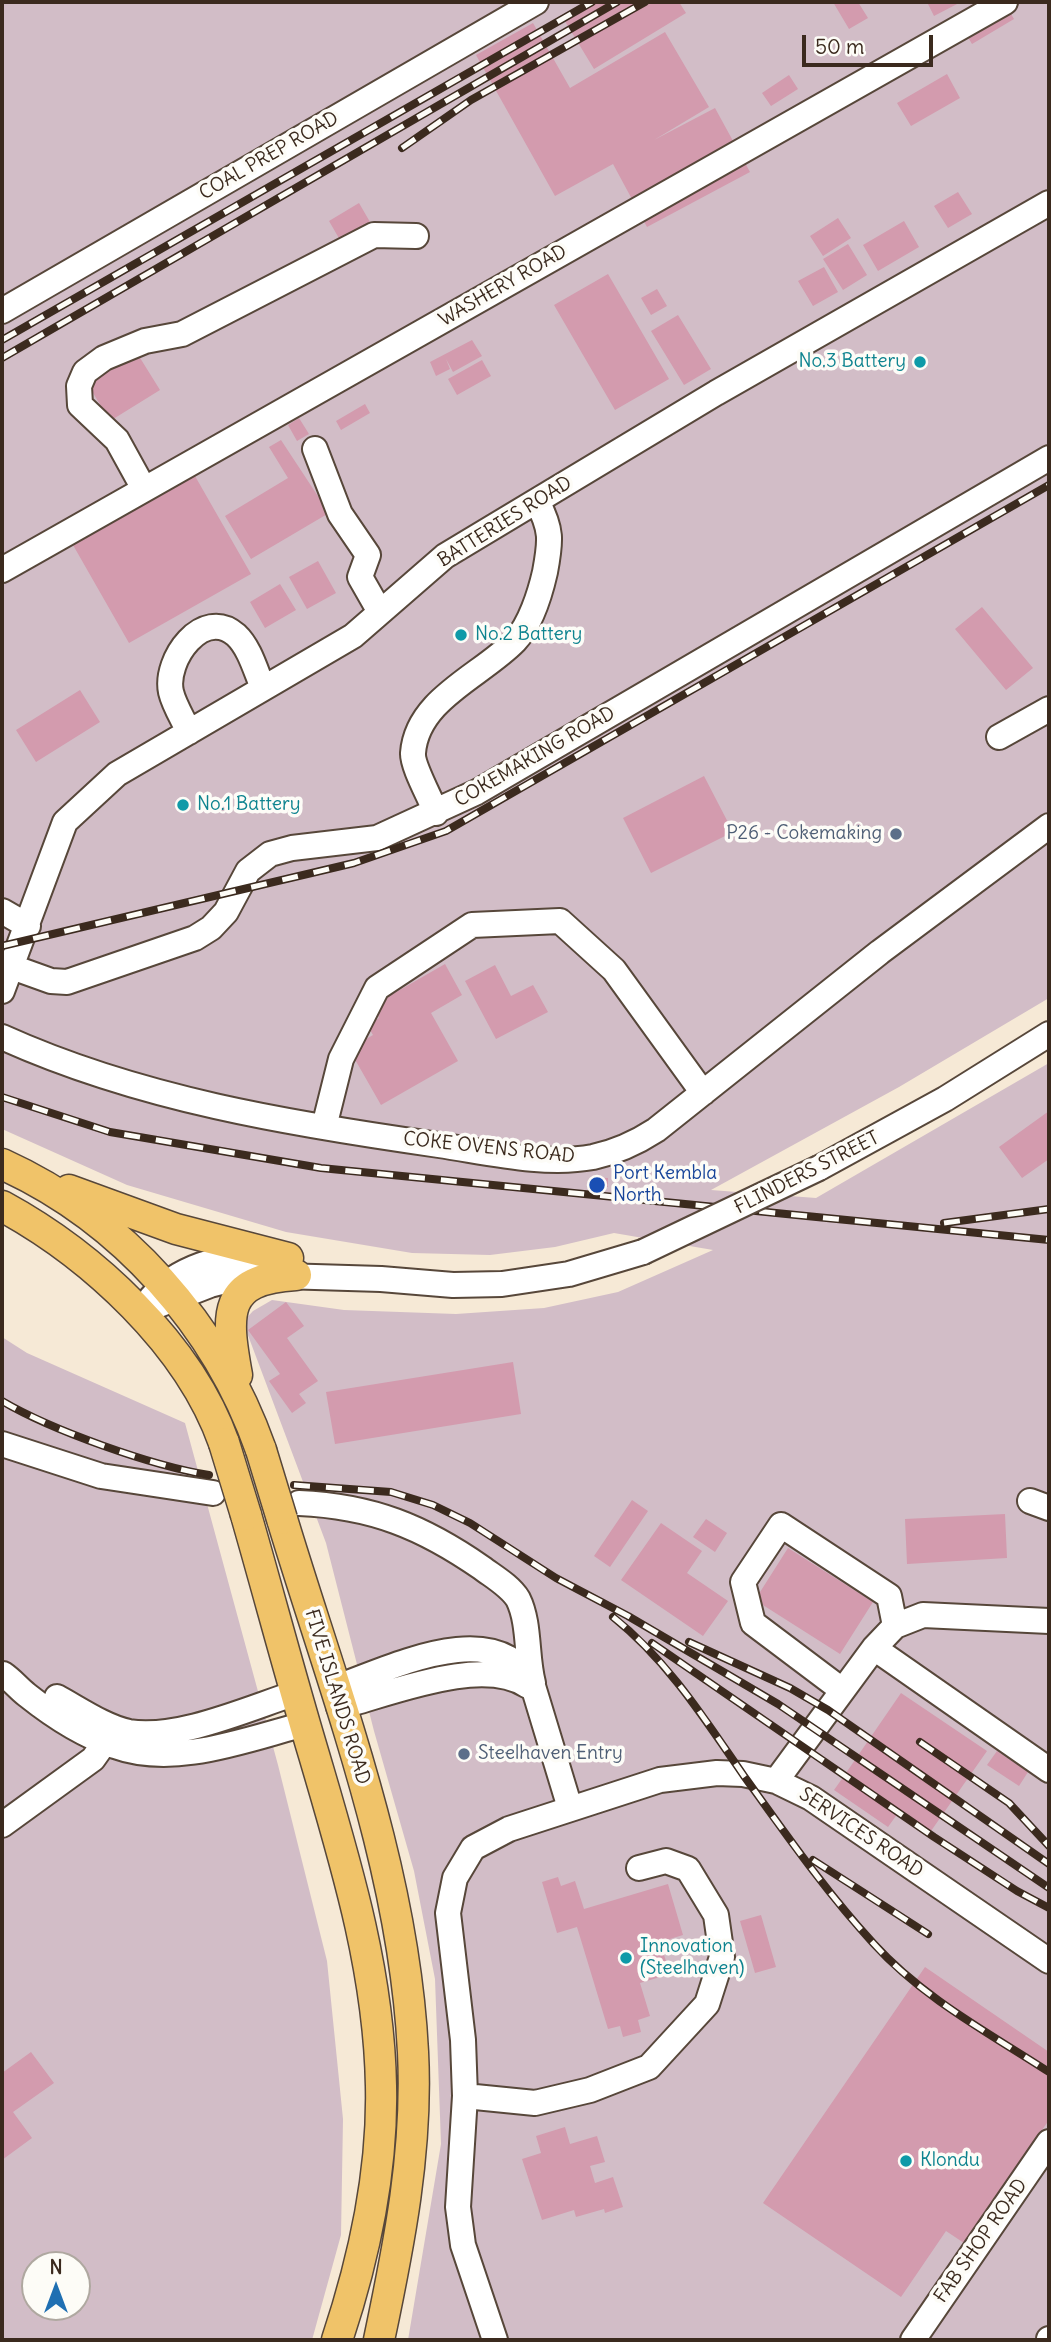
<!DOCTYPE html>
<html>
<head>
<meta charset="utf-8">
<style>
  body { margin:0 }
  #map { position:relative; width:1051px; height:2342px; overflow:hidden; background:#f6e9d6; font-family:Delius,sans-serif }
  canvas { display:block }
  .frame { position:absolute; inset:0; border:4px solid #3b2a1e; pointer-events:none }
  .north { position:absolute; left:21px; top:2251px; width:70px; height:70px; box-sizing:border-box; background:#fdfcf7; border:2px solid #afa8a0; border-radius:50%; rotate:0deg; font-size:19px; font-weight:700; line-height:28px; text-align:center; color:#3b2a1e }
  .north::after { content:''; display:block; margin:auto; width:24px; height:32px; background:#1f6fb2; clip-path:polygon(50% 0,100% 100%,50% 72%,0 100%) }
  .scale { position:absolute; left:802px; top:35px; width:131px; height:32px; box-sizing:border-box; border:4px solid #3b2a1e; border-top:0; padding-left:9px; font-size:21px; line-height:24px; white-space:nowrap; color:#3b2a1e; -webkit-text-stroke:5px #fdfcf7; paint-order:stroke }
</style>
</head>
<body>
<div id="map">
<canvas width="1051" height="2342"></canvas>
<div class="frame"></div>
<div class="north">N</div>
<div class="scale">50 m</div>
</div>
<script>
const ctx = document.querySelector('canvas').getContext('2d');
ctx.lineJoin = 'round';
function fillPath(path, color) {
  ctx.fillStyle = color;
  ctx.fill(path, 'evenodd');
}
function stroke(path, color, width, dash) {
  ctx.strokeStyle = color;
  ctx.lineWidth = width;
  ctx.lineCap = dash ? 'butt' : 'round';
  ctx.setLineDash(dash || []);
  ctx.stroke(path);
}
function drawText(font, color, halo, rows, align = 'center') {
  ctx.font = font + ' Delius,sans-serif';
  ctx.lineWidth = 7;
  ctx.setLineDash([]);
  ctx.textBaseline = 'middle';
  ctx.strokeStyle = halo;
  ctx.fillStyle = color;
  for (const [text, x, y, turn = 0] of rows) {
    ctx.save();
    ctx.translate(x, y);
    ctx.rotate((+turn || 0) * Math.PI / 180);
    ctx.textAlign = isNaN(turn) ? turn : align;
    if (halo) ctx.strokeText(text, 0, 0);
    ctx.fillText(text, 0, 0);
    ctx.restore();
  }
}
fillPath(new Path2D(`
  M2,2H1049V998L899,1087L711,1190L816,1198L1049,1063V2340H408L441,2144L435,1979L414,1871L374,1731L326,1543L243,1322L253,1311L272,1300L344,1310L456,1314L544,1308L618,1292L713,1250L614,1233L555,1247L490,1255L412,1253L286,1232L127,1185L2,1129Z
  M2,1337L27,1353L185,1423L278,1765L327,1961L343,2119L341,2235L312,2340H2ZM35,2265H77V2307H35Z`), '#d2bdc7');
fillPath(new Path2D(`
  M591,2H679L686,13L594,69L563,18Z
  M833,2H858L868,18L849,29Z
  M927,2H961L934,16Z
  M1005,4L1014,19L972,44L963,29Z
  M533,23L570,88L665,32L709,107L654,140L715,108L750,172L647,227L613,164L555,196L476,55Z
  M947,74L960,98L911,126L897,103Z
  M789,75L798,89L771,106L762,93Z
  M958,192L972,214L948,228L934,206Z
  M359,203L370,222L340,240L329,221Z
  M838,218L851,238L823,256L810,236Z
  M904,221L919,247L878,271L863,245Z
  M848,244L867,275L843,290L823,259Z
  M824,267L838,292L813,306L798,281Z
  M608,274L669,379L615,410L554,305Z
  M657,289L667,306L651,315L641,298Z
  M678,315L711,369L684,385L651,331Z
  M472,340L482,356L453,372L446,359L450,369L436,376L430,362Z
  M137,353L160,390L110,421L87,383Z
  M482,360L491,376L457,395L448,379Z
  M365,404L370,413L341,430L336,421Z
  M299,418L309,434L297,441L288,425Z
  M281,440L329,513L251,559L225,516L288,478L269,447Z
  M195,476L251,574L129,643L73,545Z
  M318,561L336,593L307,609L289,577Z
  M280,584L296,610L265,628L250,602Z
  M982,607L1033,668L1006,690L955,629Z
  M80,690L100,722L36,762L16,730Z
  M704,776L733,832L651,873L623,818Z
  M445,964L462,995L431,1013L458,1061L381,1105L349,1049L373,1035L367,1025L379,1018L372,1006Z
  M495,965L511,996L533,985L548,1012L496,1039L465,981Z
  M1049,1111V1159L1022,1178L999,1147Z
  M592,1177L608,1178V1187L592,1185Z
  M286,1302L304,1326L287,1338L318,1381L299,1394L306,1403L292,1413L269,1381L280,1374L248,1330Z
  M513,1362L521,1414L335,1444L326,1392Z
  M632,1500L648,1511L610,1567L594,1556Z
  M1005,1514L1007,1558L907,1564L905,1519Z
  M706,1519L727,1533L715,1552L693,1537Z
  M661,1523L702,1551L687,1573L728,1601L703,1636L621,1580Z
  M788,1548L873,1602L840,1654L755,1600Z
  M901,1693L987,1751L931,1831L846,1773Z
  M997,1751L1028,1772L1019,1786L987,1765Z
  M844,1776L898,1813L888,1827L834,1790Z
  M558,1877L561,1886L575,1881L584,1909L668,1884L683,1935L660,1942L670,1974L640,1983L650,2016L638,2020L641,2032L623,2037L620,2026L608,2029L577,1927L557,1933L542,1882Z
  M761,1915L776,1967L755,1973L740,1921Z
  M925,1967L1049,2052V2120L964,2243L946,2231L901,2297L763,2203Z
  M31,2052L54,2083L13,2112L32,2138L2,2160V2073Z
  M565,2127L570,2144L597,2136L605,2162L590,2166L595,2183L613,2177L623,2207L605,2213L604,2209L576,2217L574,2210L542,2220L522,2159L541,2153L536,2136Z`), '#d39bae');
const minor = new Path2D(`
  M2,311L536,2
  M315,449L340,514L368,555L360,577L380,612
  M144,489L117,440L80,405L79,386L85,372L104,358L145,341L182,334L374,235L416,236
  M2,570L1005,2
  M189,732C183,719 174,705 171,692C164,660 203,606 236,635C250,648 256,672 263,688
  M999,737L1049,709
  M436,813C431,799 412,766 413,753C417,699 481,676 515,641C530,625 540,594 545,572C551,540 552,530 537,501
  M2,911L28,926
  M12,967L51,981L67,982L195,938L211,928L226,912L248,871L270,854L292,848L377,838L477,792L1049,458
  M2,991L65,822L117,774L353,636L445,556L716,393L1049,203
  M2,1037C139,1099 291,1124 439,1145C487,1152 544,1166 593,1157C616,1152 636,1143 656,1130L880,952L1049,826
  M324,1127L341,1059L377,988L472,925L560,921L614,970L703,1093
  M819,1168L945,1099L1049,1034
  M151,1298C177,1268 222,1254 261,1256
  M138,1313L210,1285L249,1275L381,1279L453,1285L502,1284L569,1274L643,1252
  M2,1444L101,1476L213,1493
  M1030,1501L1049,1508
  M299,1503C372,1506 423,1527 482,1568C494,1577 510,1586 518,1599C530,1623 526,1657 533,1683
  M874,1648L1049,1770
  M3,1674C12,1680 18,1688 27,1695C52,1715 85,1736 115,1746C175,1768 247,1739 305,1724
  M334,1688C387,1670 498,1612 533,1686L570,1808
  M842,1690L753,1623L743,1582L781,1525L889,1596L895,1626
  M57,1697C79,1709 105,1727 129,1732C179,1740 249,1708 296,1693
  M339,1707C390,1694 482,1655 528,1686
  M776,1781L874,1648L895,1626L923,1615L1049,1621
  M2,1825L93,1759L115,1728
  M465,2096L535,2103L590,2090L649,2067L707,2004L722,1957L716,1915L688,1869L666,1861L639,1868
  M495,2340L463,2245L458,2207L465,2096L463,2040L448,1913L455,1878L473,1848L509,1829L660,1780L717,1773L743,1774L776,1781L811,1798L1049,1961
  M913,2340L1049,2142
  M1049,2340V2339`);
const major = new Path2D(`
  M2,1164C123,1219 217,1325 261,1450
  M69,1190L176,1229L288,1258
  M2,1206C92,1255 189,1344 224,1443
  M237,1375C226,1314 222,1279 296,1275
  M246,1515C269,1595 290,1675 314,1755C346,1864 379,1971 381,2086C383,2172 364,2259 337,2340
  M282,1519C335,1694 404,1868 413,2052C418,2150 399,2245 379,2340`);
stroke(minor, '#57473a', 28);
stroke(major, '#57473a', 33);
stroke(minor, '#fff', 24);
stroke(major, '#f0c369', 30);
const rail = new Path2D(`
  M402,148L471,100L645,2
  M2,340L592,2
  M2,358L617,2
  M2,946L354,863L446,831L1049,485
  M2,1097L110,1132L321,1168L1049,1240
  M944,1223L1049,1209
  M2,1401C51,1430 152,1466 209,1475
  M294,1485L391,1492L433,1505L470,1523L556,1578L628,1616L778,1704L1049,1888
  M613,1617C668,1661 704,1718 744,1776C785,1833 826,1892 874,1944C923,1998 989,2033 1049,2072
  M689,1642L790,1688L828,1710L1049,1864
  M652,1643L934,1837L1017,1891L1049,1908
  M920,1742L1009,1803L1049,1846
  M813,1860L928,1934`);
stroke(rail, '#3b2a1e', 8);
stroke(rail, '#fdfcf7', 5, [16]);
const minorBridge = new Path2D(`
  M643,1252L819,1168`);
const majorBridge = new Path2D(`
  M224,1443L246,1515
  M261,1450L282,1519`);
stroke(minorBridge, '#57473a', 28, []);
stroke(majorBridge, '#57473a', 33, []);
stroke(minorBridge, '#fff', 24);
stroke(majorBridge, '#f0c369', 30);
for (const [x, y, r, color] of [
  [920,362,7,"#0f9aa8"],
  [461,635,7,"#0f9aa8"],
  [183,805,7,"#0f9aa8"],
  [896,834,7,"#5c6f8a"],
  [597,1185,9,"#1a4fb4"],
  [464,1754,7,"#5c6f8a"],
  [626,1958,7,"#0f9aa8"],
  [906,2161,7,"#0f9aa8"]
]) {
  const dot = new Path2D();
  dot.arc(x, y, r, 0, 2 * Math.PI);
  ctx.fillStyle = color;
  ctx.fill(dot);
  stroke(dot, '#fdfcf7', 2.5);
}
drawText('19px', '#3b2a1e', '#fdfcf7', [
  ["COAL PREP ROAD",269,156,-30],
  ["WASHERY ROAD",503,286,-30],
  ["BATTERIES ROAD",505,522,-32],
  ["COKEMAKING ROAD",535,757,-30],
  ["COKE OVENS ROAD",489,1148,6],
  ["FLINDERS STREET",807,1173,-27],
  ["FIVE ISLANDS ROAD",337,1697,73],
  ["SERVICES ROAD",861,1833,34],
  ["FAB SHOP ROAD",981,2241,-55]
]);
drawText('19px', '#0d838f', '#fdfcf7', [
  ["No.3 Battery",906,362,"right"],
  ["No.2 Battery",475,635],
  ["No.1 Battery",197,805],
  ["Innovation",640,1947],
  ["(Steelhaven)",640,1969],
  ["Klondu",920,2161]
], 'left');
drawText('19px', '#4e5e75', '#fdfcf7', [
  ["P26 - Cokemaking",882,834],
  ["Steelhaven Entry",478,1754,"left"]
], 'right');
drawText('19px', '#164399', '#fdfcf7', [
  ["Port Kembla",613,1174],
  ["North",613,1196]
], 'left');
</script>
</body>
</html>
